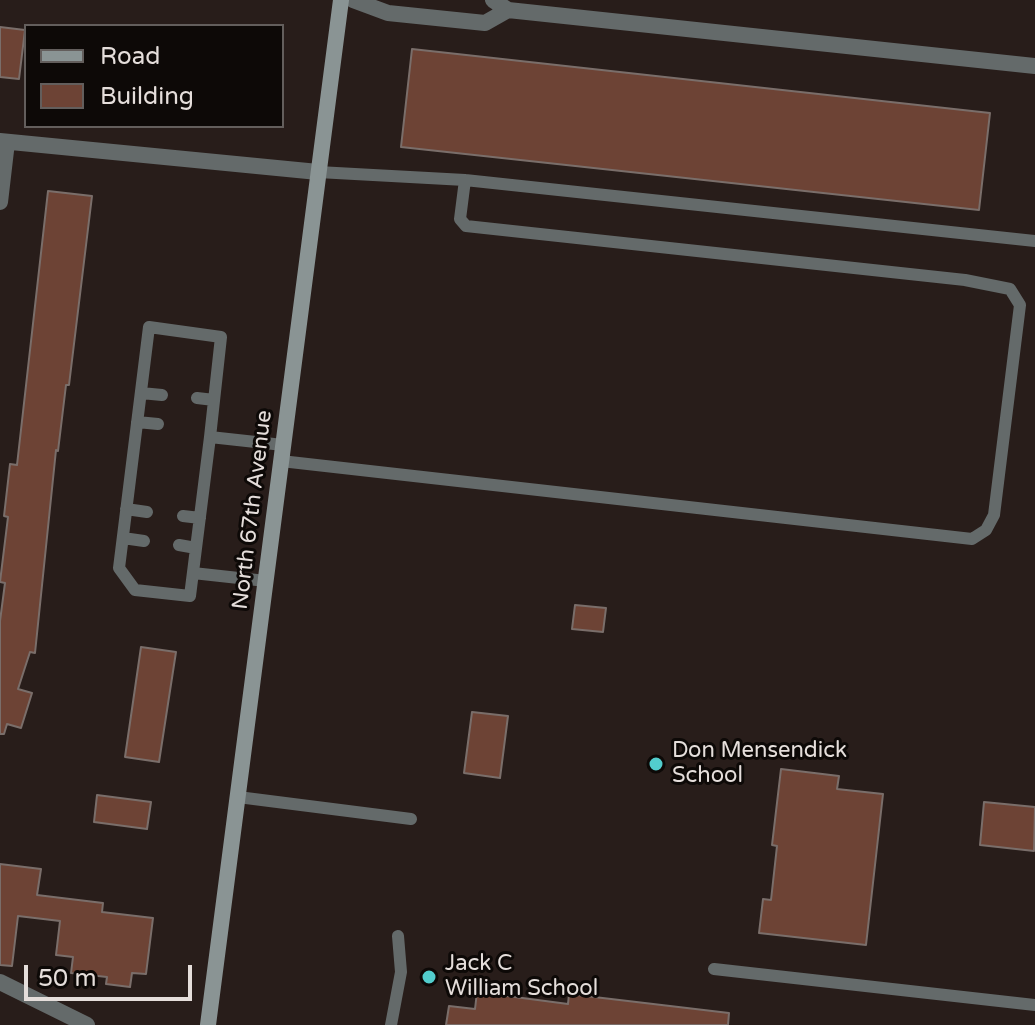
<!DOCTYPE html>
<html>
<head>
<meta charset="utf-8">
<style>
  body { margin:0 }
  #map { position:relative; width:1035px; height:1025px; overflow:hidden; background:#281d1a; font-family:"Varela Round",sans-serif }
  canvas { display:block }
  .legend { position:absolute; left:24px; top:24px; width:260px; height:104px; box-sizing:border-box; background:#0d0907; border:2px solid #635e5c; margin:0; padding:10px 14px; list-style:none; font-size:24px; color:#e5dedb }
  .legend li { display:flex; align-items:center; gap:16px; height:40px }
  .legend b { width:40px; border:2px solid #635e5c }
  .scale { position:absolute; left:24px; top:965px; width:168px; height:36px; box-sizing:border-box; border:4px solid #e5dedb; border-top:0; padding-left:10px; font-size:24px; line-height:28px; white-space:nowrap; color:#e5dedb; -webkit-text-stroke:6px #0d0907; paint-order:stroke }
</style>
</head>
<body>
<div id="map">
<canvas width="1035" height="1025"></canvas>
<ul class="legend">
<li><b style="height:10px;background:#8a9494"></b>Road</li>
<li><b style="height:22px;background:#6d4335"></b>Building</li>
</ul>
<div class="scale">50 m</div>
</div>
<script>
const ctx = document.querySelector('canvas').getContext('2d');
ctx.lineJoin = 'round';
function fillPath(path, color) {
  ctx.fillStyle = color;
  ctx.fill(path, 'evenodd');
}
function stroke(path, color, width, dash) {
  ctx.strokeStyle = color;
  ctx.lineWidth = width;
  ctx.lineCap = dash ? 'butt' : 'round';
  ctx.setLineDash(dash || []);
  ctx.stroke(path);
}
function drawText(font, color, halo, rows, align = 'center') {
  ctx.font = font + ' "Varela Round",sans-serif';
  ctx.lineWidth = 6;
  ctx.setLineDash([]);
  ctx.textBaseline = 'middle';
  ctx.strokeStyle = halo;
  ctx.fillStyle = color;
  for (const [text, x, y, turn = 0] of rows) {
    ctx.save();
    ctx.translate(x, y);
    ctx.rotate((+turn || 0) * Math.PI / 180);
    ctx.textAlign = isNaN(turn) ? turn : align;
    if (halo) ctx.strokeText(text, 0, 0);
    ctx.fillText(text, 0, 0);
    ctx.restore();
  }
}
const building = new Path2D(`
  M0,27L25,30L19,79L0,77Z
  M412,49L990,113L979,210L401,147Z
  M48,191L92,196L69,385H66L58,451L56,450L35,653L30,652L18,689L32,693L21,728L7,724L4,734H0V621L5,583L0,582L8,517L4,516L10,464L17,465Z
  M575,605L606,608L603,632L572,629Z
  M141,647L176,652L159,762L125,757Z
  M472,712L508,716L500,778L464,773Z
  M781,769L839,776L837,789L883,794L866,945L759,933L763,899L771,900L777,846L772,845Z
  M97,795L151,802L147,829L94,822Z
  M984,802L1035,807L1034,851L980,845Z
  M0,864L41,869L37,895L103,903L102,912L153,918L146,974L132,973L130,987L106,984L107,977L71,973L73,957L56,955L60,921L18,916L12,966L0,965Z
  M477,992L568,1004L569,994L729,1013L728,1025H446L449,1006L475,1009Z`);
fillPath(building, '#6d4335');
stroke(building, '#7a6e6a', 2);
stroke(new Path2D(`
  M318,172L465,180L1035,241
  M141,393L162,395
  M197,398L214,400
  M137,422L158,424
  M210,437L190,596L135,590L119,568L149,327L221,337L210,437L283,445
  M281,461L972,539L986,530L994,515L1020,305L1010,289L965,280L466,226L460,219L465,180
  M126,509L147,512
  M183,516L200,518
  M123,538L144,541
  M179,545L196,548
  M193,573L266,581
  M238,797L411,819
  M714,969L1035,1005
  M391,1025L401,972L398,936`), '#646a6a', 12);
stroke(new Path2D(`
  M353,0L388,13L485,23L508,10
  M493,0L508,10L1035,66
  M0,141L318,172
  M0,202L7,142
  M0,982L87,1025`), '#646a6a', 16);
stroke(new Path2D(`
  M208,1025L341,0`), '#8a9494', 16);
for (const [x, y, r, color] of [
  [656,764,8,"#52cdcd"],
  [429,977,8,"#52cdcd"]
]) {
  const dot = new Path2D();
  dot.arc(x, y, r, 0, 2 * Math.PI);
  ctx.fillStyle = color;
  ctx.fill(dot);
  stroke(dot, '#0d0907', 3);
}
drawText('22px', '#e5dedb', '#0d0907', [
  ["North 67th Avenue",253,510,-83]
]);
drawText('22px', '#e5dedb', '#0d0907', [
  ["Don Mensendick",672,751],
  ["School",672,776],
  ["Jack C",445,964],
  ["William School",445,989]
], 'left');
</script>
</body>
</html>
